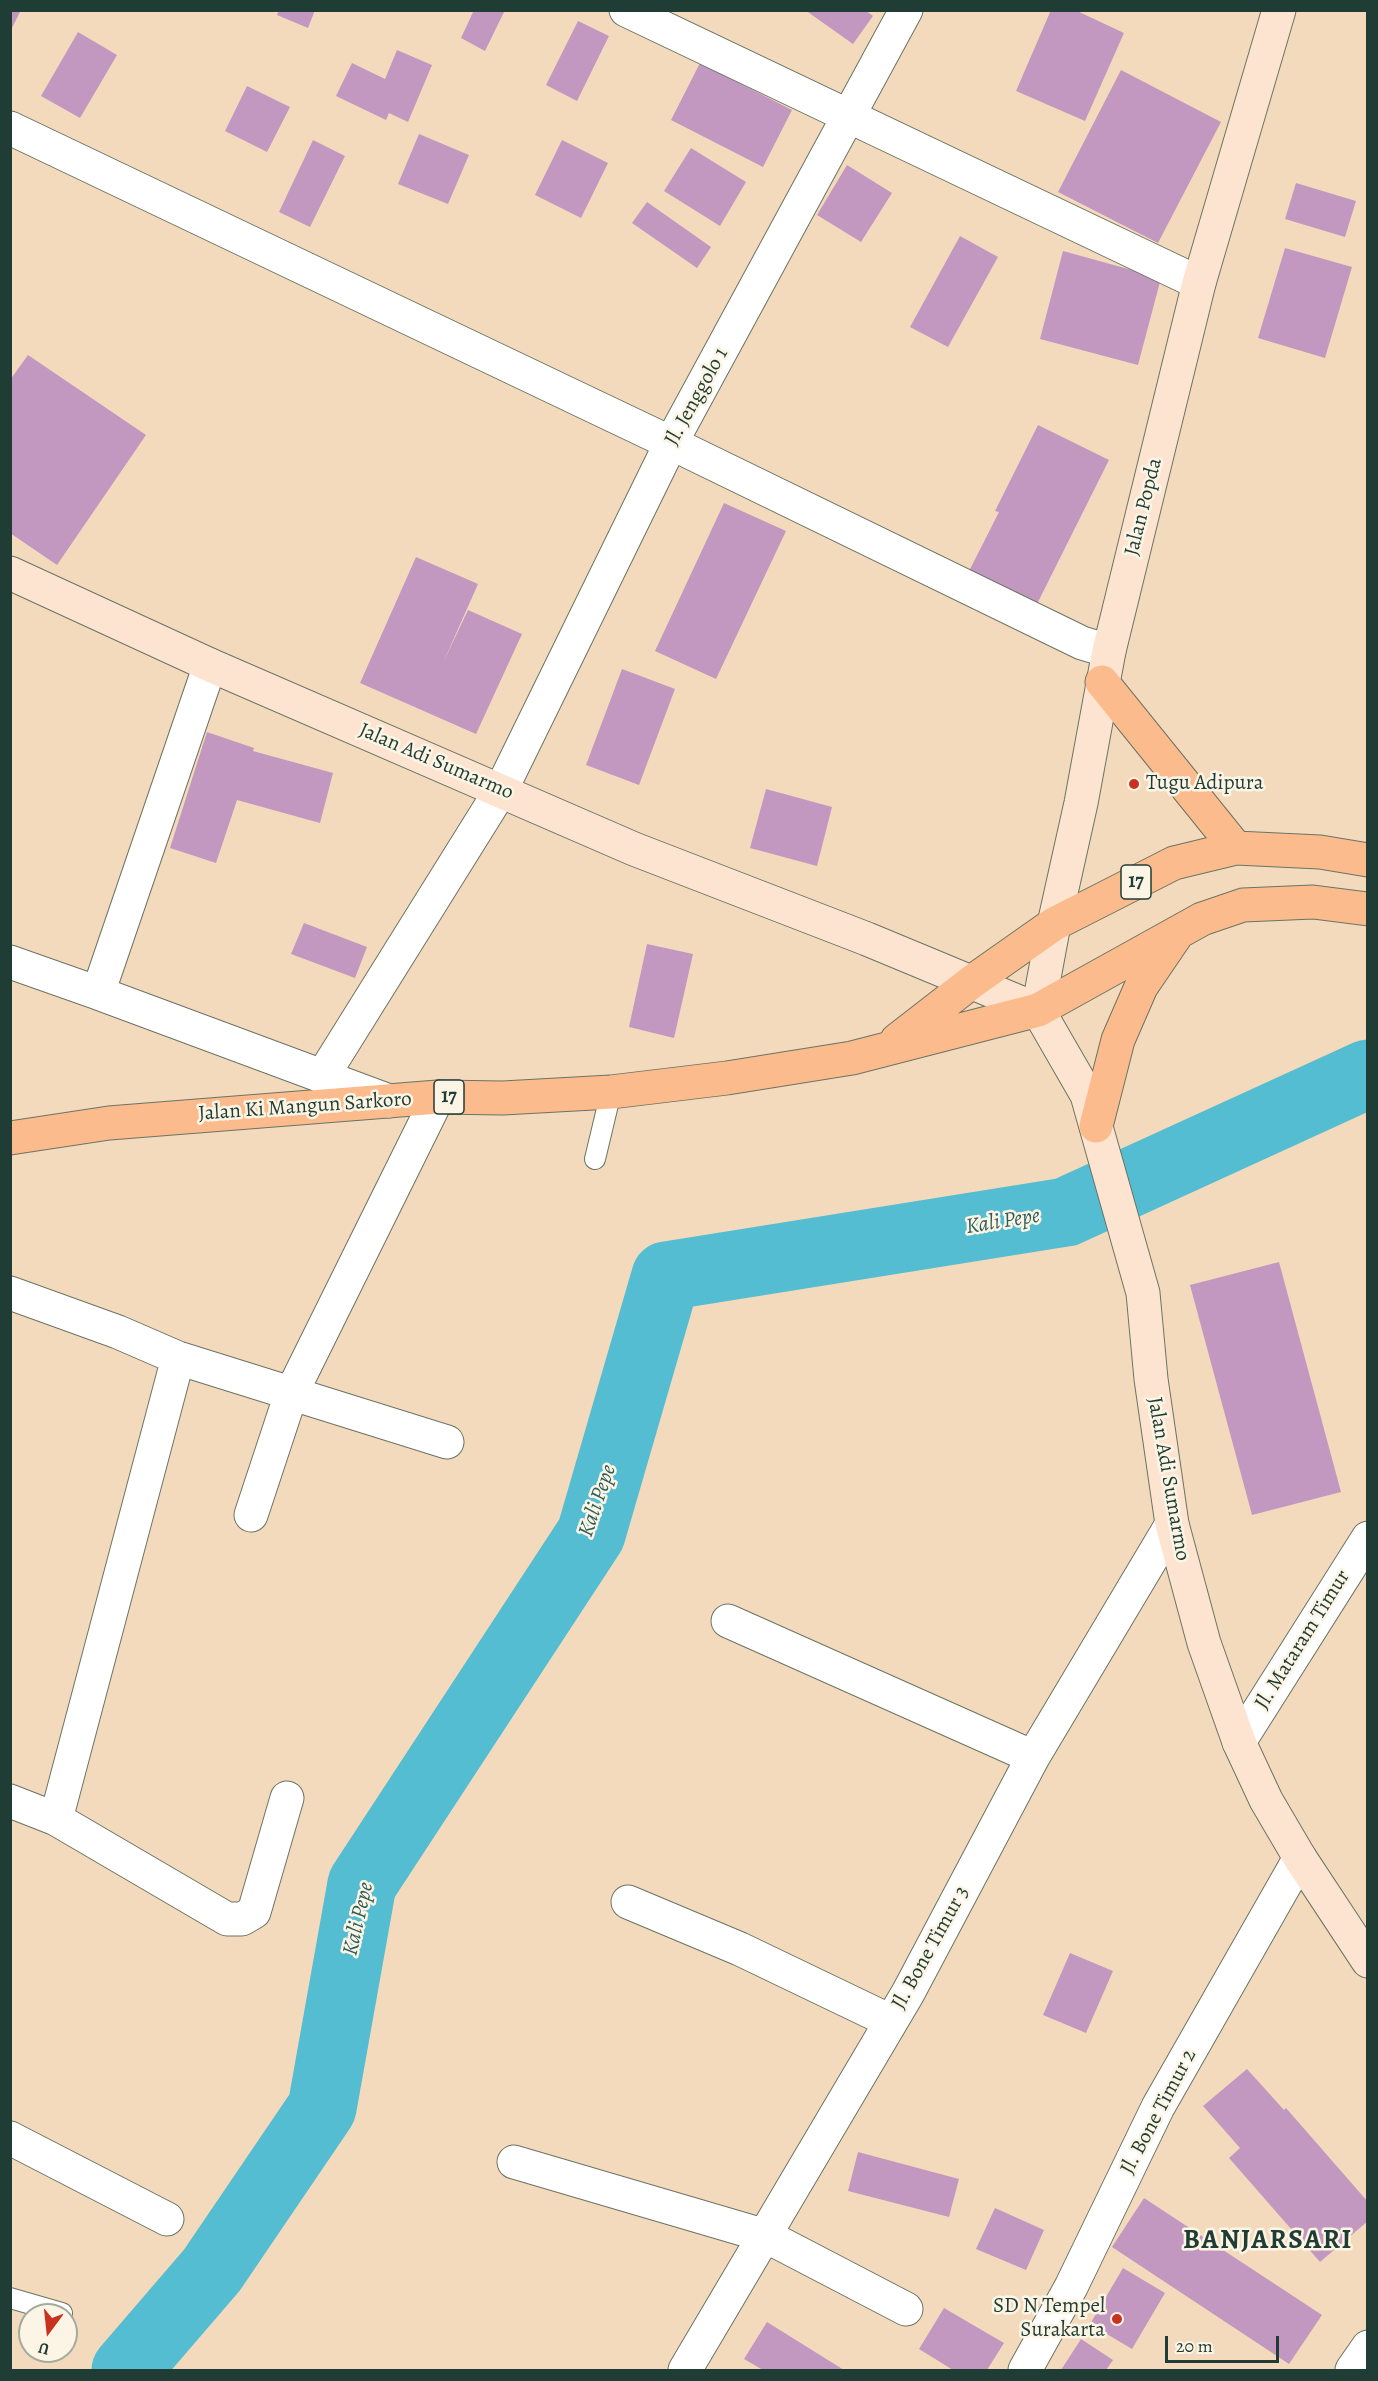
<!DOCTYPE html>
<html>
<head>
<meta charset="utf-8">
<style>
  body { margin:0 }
  #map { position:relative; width:1378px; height:2381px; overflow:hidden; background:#f4dabc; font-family:Alegreya,serif }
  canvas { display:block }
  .frame { position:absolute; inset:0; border:12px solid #1f3d34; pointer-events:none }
  .north { position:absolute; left:18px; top:2303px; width:60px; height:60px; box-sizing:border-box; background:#fcf5e5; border:2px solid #a4ab9e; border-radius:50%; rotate:195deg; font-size:16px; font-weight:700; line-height:24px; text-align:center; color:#1f3d34 }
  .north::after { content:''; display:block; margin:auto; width:21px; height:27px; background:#c8321e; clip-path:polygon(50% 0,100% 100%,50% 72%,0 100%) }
  .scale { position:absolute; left:1165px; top:2336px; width:114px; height:27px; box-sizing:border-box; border:3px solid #1f3d34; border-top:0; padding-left:8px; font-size:18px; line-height:21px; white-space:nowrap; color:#1f3d34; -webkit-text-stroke:4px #fcf5e5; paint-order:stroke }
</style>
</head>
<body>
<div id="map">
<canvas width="1378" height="2381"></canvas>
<div class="frame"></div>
<div class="north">U</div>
<div class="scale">20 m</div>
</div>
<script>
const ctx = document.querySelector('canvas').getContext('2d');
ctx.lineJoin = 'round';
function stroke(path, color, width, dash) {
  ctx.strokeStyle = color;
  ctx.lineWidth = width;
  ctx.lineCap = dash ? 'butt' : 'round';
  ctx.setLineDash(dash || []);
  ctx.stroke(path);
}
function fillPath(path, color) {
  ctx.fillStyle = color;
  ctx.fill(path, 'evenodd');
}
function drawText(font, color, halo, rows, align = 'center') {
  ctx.font = font + ' Alegreya,serif';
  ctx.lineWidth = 5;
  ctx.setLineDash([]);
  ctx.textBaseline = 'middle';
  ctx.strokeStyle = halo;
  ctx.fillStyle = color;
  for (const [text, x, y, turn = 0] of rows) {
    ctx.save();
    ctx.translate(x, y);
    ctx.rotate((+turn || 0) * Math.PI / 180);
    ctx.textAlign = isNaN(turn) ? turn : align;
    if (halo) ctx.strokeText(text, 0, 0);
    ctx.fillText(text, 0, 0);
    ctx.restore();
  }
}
stroke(new Path2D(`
  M126,2370L212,2270L322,2108L362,1884L591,1534L666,1276L1066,1212L1368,1074`), '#54bdd1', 69);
fillPath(new Path2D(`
  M10,10L20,12L10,32Z
  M279,10H315L308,28L277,15Z
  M474,10H505L485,51L461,38Z
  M805,10H865L873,16L853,44Z
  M1051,10H1075L1124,33L1085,121L1016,91Z
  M578,21L609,36L577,101L546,85Z
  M78,32L117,55L80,118L41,96Z
  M397,50L432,65L408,122L389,113L386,120L336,96L352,63L385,79Z
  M700,63L792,110L763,167L671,120Z
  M1121,70L1221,122L1158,243L1058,192Z
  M247,86L290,107L267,152L225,131Z
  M419,134L469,155L448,204L398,184Z
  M313,140L345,156L310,227L279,212Z
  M562,140L608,163L581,218L535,195Z
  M691,148L746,182L720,226L664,191Z
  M847,165L892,193L861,242L817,215Z
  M1296,183L1356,201L1345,237L1285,219Z
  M647,202L711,247L697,268L632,223Z
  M960,236L998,257L948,347L910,327Z
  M1285,248L1352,267L1325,358L1258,338Z
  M1063,251L1161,278L1138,365L1040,339Z
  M28,355L146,435L57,565L10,533V380Z
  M1038,425L1109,460L1033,612L966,577L999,512L995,511Z
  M724,503L786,531L716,679L655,651Z
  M416,557L478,584L443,663L468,610L522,634L476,734L360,683Z
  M622,669L675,689L639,785L586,765Z
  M207,732L254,748L253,751L333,773L320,823L237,800L216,863L170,848Z
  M766,789L832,807L817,866L750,848Z
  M304,923L367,947L355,978L291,954Z
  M647,944L693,954L674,1038L629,1027Z
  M1279,1262L1341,1492L1252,1515L1190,1285Z
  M1070,1953L1113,1971L1086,2033L1043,2015Z
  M1247,2069L1284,2110L1286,2108L1368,2202V2221L1320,2262L1229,2158L1240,2148L1203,2106Z
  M858,2152L959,2179L949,2217L848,2191Z
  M1144,2198L1322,2315L1289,2364L1112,2247Z
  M995,2208L1044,2230L1026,2270L976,2249Z
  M1123,2268L1165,2293L1132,2349L1090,2324Z
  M944,2308L1004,2343L987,2370H953L919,2349Z
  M767,2322L844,2370H763L744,2359Z
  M1081,2339L1113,2360L1106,2370H1061Z`), '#c298c0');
const service = new Path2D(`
  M595,1159L611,1092
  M10,2298L62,2313`);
const minor = new Path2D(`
  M626,10L1199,283
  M10,128L671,443L1082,643L1109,651
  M10,962L98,993L210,665
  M98,993L389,1101
  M322,1077L501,790L671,443L906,10
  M10,1293L118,1332L178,1358L447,1442
  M251,1515L291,1394L438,1097
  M728,1621L1033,1757
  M1239,1742L1368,1538
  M10,1801L56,1819L227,1919H242L254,1912L287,1798
  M56,1819L178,1358
  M628,1902L740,1949L890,2021
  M10,2138L167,2219
  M514,2162L766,2236L906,2309
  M685,2370L908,1993L1033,1757L1172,1524
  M1025,2370L1071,2287L1158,2107L1300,1858
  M1352,2370L1368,2347`);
const secondary = new Path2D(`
  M10,573L210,665L634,849L867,939L1038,1010L1087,1095L1143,1293L1151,1379L1172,1524L1204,1643L1239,1742L1266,1800L1300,1858L1368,1961
  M1038,1010L1054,924L1081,803L1109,651L1199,283L1279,10`);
const trunk = new Path2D(`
  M1102,682L1236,848
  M897,1040L973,981L1054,924L1174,863L1236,848L1320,852L1368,860
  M1096,1126L1118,1040L1141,987L1175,937
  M10,1138L109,1123L438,1097L503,1098L611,1092L727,1078L852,1058L1038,1010L1202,919L1243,905L1313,902L1368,909`);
stroke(service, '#6a7464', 22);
stroke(minor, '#6a7464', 35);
stroke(secondary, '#6a7464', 35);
stroke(trunk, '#6a7464', 35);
stroke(service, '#fff', 20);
stroke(minor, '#fff', 33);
stroke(secondary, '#fde4d1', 33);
stroke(trunk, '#fbbb8c', 33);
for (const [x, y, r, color] of [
  [1134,784,6,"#c8321e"],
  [1117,2319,6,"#c8321e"]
]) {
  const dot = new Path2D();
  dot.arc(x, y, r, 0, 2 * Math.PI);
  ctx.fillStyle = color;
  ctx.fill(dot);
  stroke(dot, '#fcf5e5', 2);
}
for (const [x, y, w] of [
  [1136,882,30],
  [449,1097,30]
]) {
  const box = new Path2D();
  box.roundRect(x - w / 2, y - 17, w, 34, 4.5);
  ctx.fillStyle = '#fcf5e5';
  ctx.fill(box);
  stroke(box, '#1f3d34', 1.5);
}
drawText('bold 20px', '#1f3d34', null, [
  ["17",1136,882],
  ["17",449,1097]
]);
drawText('21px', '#1f3d34', '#fcf5e5', [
  ["Jl. Jenggolo 1",697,397,-61],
  ["Jalan Popda",1144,507,-76],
  ["Jalan Adi Sumarmo",436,762,23],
  ["Jalan Ki Mangun Sarkoro",305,1107,-4],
  ["Jalan Adi Sumarmo",1168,1479,80],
  ["Jl. Mataram Timur",1303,1640,-58],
  ["Jl. Bone Timur 3",931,1948,-61],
  ["Jl. Bone Timur 2",1159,2112,-62]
]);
drawText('21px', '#1f3d34', '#fcf5e5', [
  ["Tugu Adipura",1146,784],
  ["SD N Tempel",1105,2307,"right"],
  ["Surakarta",1105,2331,"right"]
], 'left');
drawText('italic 22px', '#2c5d5b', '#fcf5e5', [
  ["Kali Pepe",1003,1222,-9],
  ["Kali Pepe",598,1501,-71],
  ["Kali Pepe",359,1919,-77]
]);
ctx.letterSpacing = '1.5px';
drawText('bold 27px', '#1f3d34', '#fcf5e5', [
  ["BANJARSARI",1268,2241]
]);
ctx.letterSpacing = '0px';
</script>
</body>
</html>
